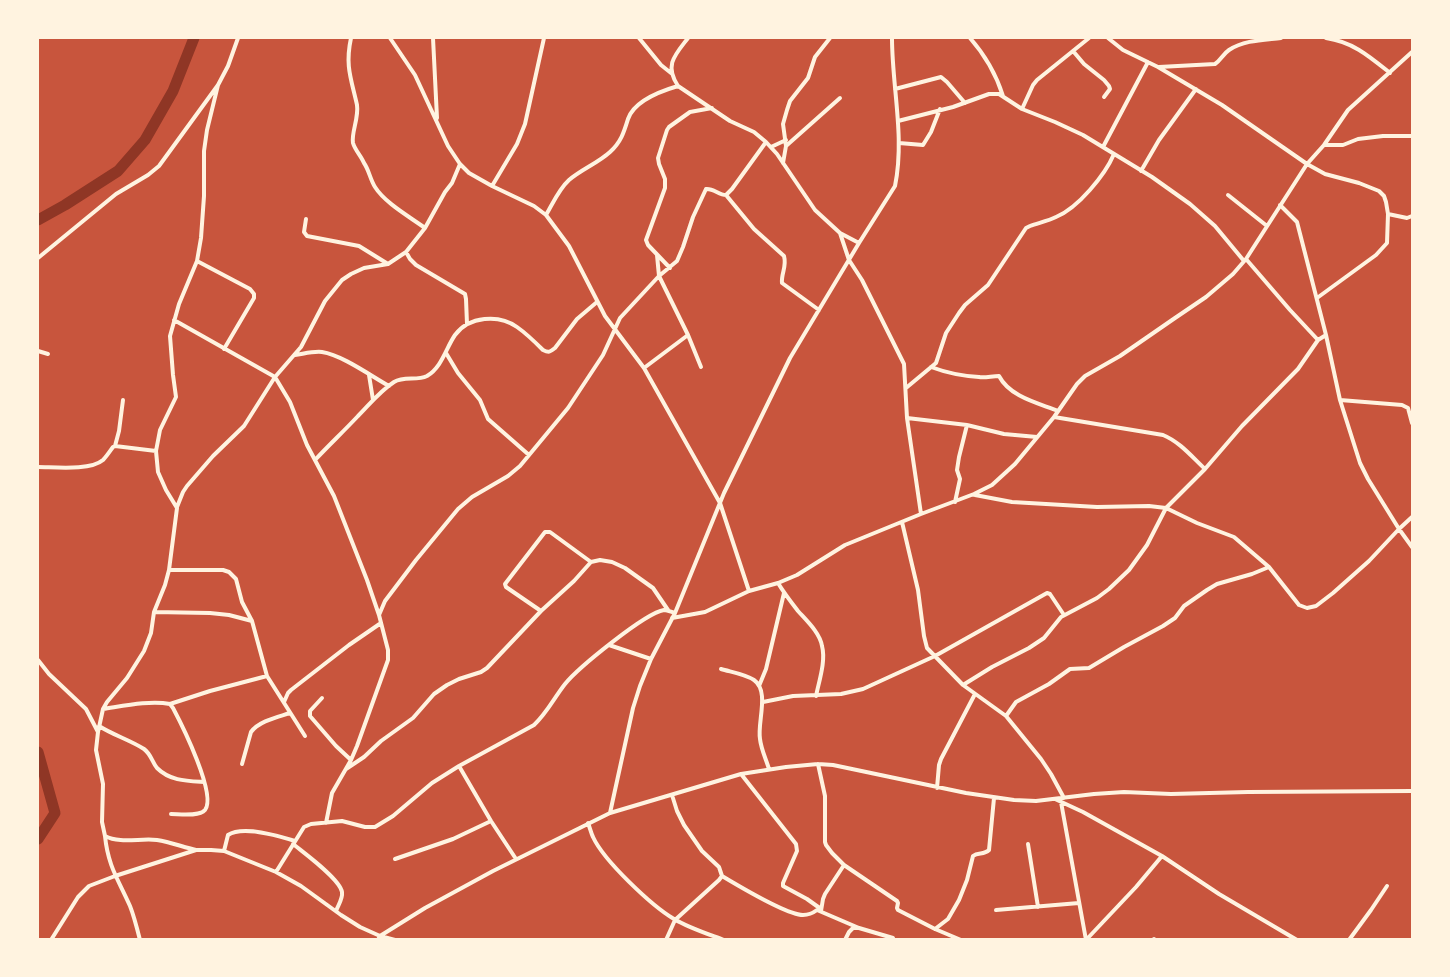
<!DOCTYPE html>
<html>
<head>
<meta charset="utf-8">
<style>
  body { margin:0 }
  #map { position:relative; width:1450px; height:977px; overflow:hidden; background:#c8553d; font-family:"DM Sans",sans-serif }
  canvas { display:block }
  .frame { position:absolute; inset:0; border:39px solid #fff3e0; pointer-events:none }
</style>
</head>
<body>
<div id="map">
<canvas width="1450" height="977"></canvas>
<div class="frame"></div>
</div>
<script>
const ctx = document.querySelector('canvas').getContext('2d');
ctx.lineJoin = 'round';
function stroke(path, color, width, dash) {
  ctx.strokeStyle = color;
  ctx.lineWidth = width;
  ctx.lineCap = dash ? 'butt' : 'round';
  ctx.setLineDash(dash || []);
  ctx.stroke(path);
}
stroke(new Path2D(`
  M38,220L65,205L118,171L145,140L173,91L194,38
  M38,752L55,813L38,839`), '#8f3625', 11);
stroke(new Path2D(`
  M351,38C345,66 351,78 357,105C359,118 351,133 353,143C355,150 361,156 364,163C369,170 370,179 375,187C385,203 410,217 425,228
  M390,38L415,75L448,146L460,164L469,173L492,186L534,206L546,215L569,246L605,316L644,368L720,503L749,591
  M433,38L437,118
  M639,38L661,65L671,73
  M688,38C675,55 664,65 678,86L730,121L754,132L766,142L777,154L815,210L840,233L849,260L862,280L904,364L907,418L921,514
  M970,38C985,55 996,74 1003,96
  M1108,38L1123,50L1158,67L1222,105L1307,164L1325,174L1359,183L1379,191L1384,196L1386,202L1388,214L1387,243L1376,255L1317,298
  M1326,38C1353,42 1369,56 1390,73
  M1073,51L1084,64L1104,80L1109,86L1110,89L1104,97
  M1159,67L1215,64C1221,60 1223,54 1229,50C1244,40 1264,40 1281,38
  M895,89L941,77L947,82L965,103
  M1022,109L1033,85L1037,80L1089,38
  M898,121L953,107L989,94H999L1022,109L1055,122L1083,135L1152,177L1190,204L1215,226L1244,261
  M899,143L923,145L931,132L940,109
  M1324,145H1343L1358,139L1383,136H1412
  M786,146L840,98
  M771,147L786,140
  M1103,147L1148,62
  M783,163L786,146L783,124L787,110L790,101L808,78L815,57L830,38
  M1141,171L1159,140L1196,89
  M492,186L517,144L525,124L544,38
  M726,195L754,229L784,256C787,267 781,273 782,283L819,310
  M1228,195L1267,226
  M1280,205L1297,222L1326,335L1340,400L1360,463L1368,479L1399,529L1412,547
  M1388,214L1407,218L1412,216
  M546,215C553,203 559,189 569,180C582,169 598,163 610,152C621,142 624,132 628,119C634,101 661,91 678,86
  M306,219L304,232L307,236L359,246L388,264
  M840,233L859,243
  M406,252L410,259L416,265L465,294L466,299L467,324
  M657,255L659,276L688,335L701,367
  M38,258L116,194L148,175L159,166L218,85L228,66L238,38
  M1246,259L1290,310L1318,340
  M197,261L250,289L254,294V298L224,349
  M670,268L648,245L646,240L665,188V179L659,164L658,158L667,130L669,127L690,112L712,108
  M174,320L275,377L290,402L307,445L334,496L367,580L379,615
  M38,351L48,354
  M446,353L458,373L480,400L488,419L529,455
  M295,355C303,354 313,351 322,352C342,355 371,376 389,386
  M931,367C947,373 962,376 979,377C985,378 992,376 999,376C1010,397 1038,403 1058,411
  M644,368L688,335
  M369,375L373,400
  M906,388L936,363L946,333L959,313L965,305L988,285L1026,228L1030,226C1038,223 1048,221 1056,217C1078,208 1105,175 1114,154
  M1340,400L1402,405L1408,408L1412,423
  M1054,417L1163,435C1180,442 1192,457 1205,469
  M907,418L967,425L1004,434L1037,437
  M115,446L119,431L123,400
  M315,460C329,445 344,431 358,416C369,405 380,391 394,382C404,376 417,381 427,376C442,367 446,348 455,335C469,316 499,314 517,327C527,334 535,342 543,350C549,353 550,352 555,348L577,319L597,302
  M38,467C54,467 90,471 103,460C107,456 110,451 113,447L115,446L156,451
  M975,495L1012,502L1097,507L1149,506L1166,508L1197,523L1234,537L1269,567L1299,605L1307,608L1316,606L1333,593L1369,561L1399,529L1412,517
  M955,502L960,479L957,470L959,457L967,425
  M177,507L183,492L187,486L213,456L244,426L275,377L301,347L325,301L342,280L351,274L364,268L388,264L406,252L425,228L445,192L452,183L460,164
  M902,522L918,590L924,636L927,648L963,685L1006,716L1041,759L1051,774L1064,798
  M169,570H223L229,572L236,579L242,602L252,621L267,676L305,736
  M778,583C784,593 791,602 798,611C807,621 820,633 822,646C826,661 819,681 816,696
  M541,611L506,587L505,584L545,532H550L591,562
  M154,612L210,613L229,615L252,621
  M672,618L705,612L749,591L778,583L797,575L845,545L921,514L974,494L992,485L1015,464L1054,417L1077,384L1085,376L1120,356L1175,318L1206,297L1233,274L1246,259L1307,164L1324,145L1348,110L1412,52
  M609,645L651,659
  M38,660L49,674L86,709L98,732L96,750L103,784L102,822L105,836C120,844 140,838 157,840C170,842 183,847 196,850
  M721,669C731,672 745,674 754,680C770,691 757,723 760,739C761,749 766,759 769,769
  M963,685L992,667L1029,648L1044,638L1061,617L1097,598L1109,589L1129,570L1147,545L1166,508L1205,469L1242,426L1298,369L1318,340L1326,335
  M759,686L766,669L784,593
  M322,698L310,711V716L336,746L351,760
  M284,702L288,693L291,690L349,645L381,623
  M763,702L793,696L841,694L863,689L935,656L1047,593L1050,594L1064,615
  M170,704L210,691L267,676
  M103,709C123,706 150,700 170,704L173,708C182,725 217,795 205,810C199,817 179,814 171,814
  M1006,716L1016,702L1049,684L1070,669L1089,668L1124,647L1163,626L1175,618L1184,606L1207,590L1217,584L1252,574L1269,567
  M99,726C113,735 130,740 144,749C151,754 152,762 157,768C170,781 187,781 204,782
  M98,732L103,709L107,702L127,678L144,651L151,633L154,612L165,585L169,570L177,508L166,490L158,472L156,451L160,430L176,397L173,375L170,336L179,304L197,261L201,238L204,196V151L207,130L218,85
  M242,764L251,732C259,721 278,717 290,713
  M818,764L825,796V842L826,845L832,853L844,865L897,901L898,903L897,908L898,910L935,929L961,940
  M459,766L491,821L516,859
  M346,769L364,757L381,741L413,718L434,694L447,685L459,679L481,672L487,668L541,611L574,581L591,562L600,560L612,562L625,568L653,588L668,610
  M741,774L796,844L797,851L783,883V886L807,899L821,909
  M937,788L939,765L941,759L975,694
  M1055,799L1083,812L1162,856L1219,894L1297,940
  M1061,802L1086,940
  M610,813L633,708L640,686L651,659L675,613L724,493L790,358L859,243L895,186C905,137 892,87 892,38
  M326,823L332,793L351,760L357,746L388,660V650L379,615L385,601L416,560L458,509L472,497L508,476L520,466L568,408L603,355L620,318L659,276L677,261L683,247L693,217L706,189C713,188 719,195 726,195L732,189L766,142
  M588,823C590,828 591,833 593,837C604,861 652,906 674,919C689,928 708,934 724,940
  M105,836C108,866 118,879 130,906C134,916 137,928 140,940
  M293,844C304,853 340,879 342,892C343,899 338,905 336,911
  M1028,844L1038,907
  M224,851L228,835C243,825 279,836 295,841
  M395,859L453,839L491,821
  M276,872L304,827L311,824L342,821L365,827H375L393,816L432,783L459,766L534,725C547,713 554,698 565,684C578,668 645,613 664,610C668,610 671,612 675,613
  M722,876C737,885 788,915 803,915C809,915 813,913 817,910L859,928
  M996,910L1079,903
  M821,911L823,899L825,894L844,865
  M935,929L948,919L959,900L967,880L973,856C978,852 984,855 989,850L994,798
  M51,940L78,897L89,886L115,876L196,850H211L224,851L276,872L301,886L341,915L360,927L380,936L395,940
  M378,940L380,936L425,908L493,871L610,813L741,774L786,767L818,764L833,765L966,793L1014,800L1036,801L1094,794L1124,792L1171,794L1248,792L1412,791
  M666,940L675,920L719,880L722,876L719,867L702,851L684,825L677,811L672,795
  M845,940L849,932L853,928H859L893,938
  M1086,940L1136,887L1162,856
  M1154,940V939
  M1349,940L1371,910L1387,886`), '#fff3e0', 4);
</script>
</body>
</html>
